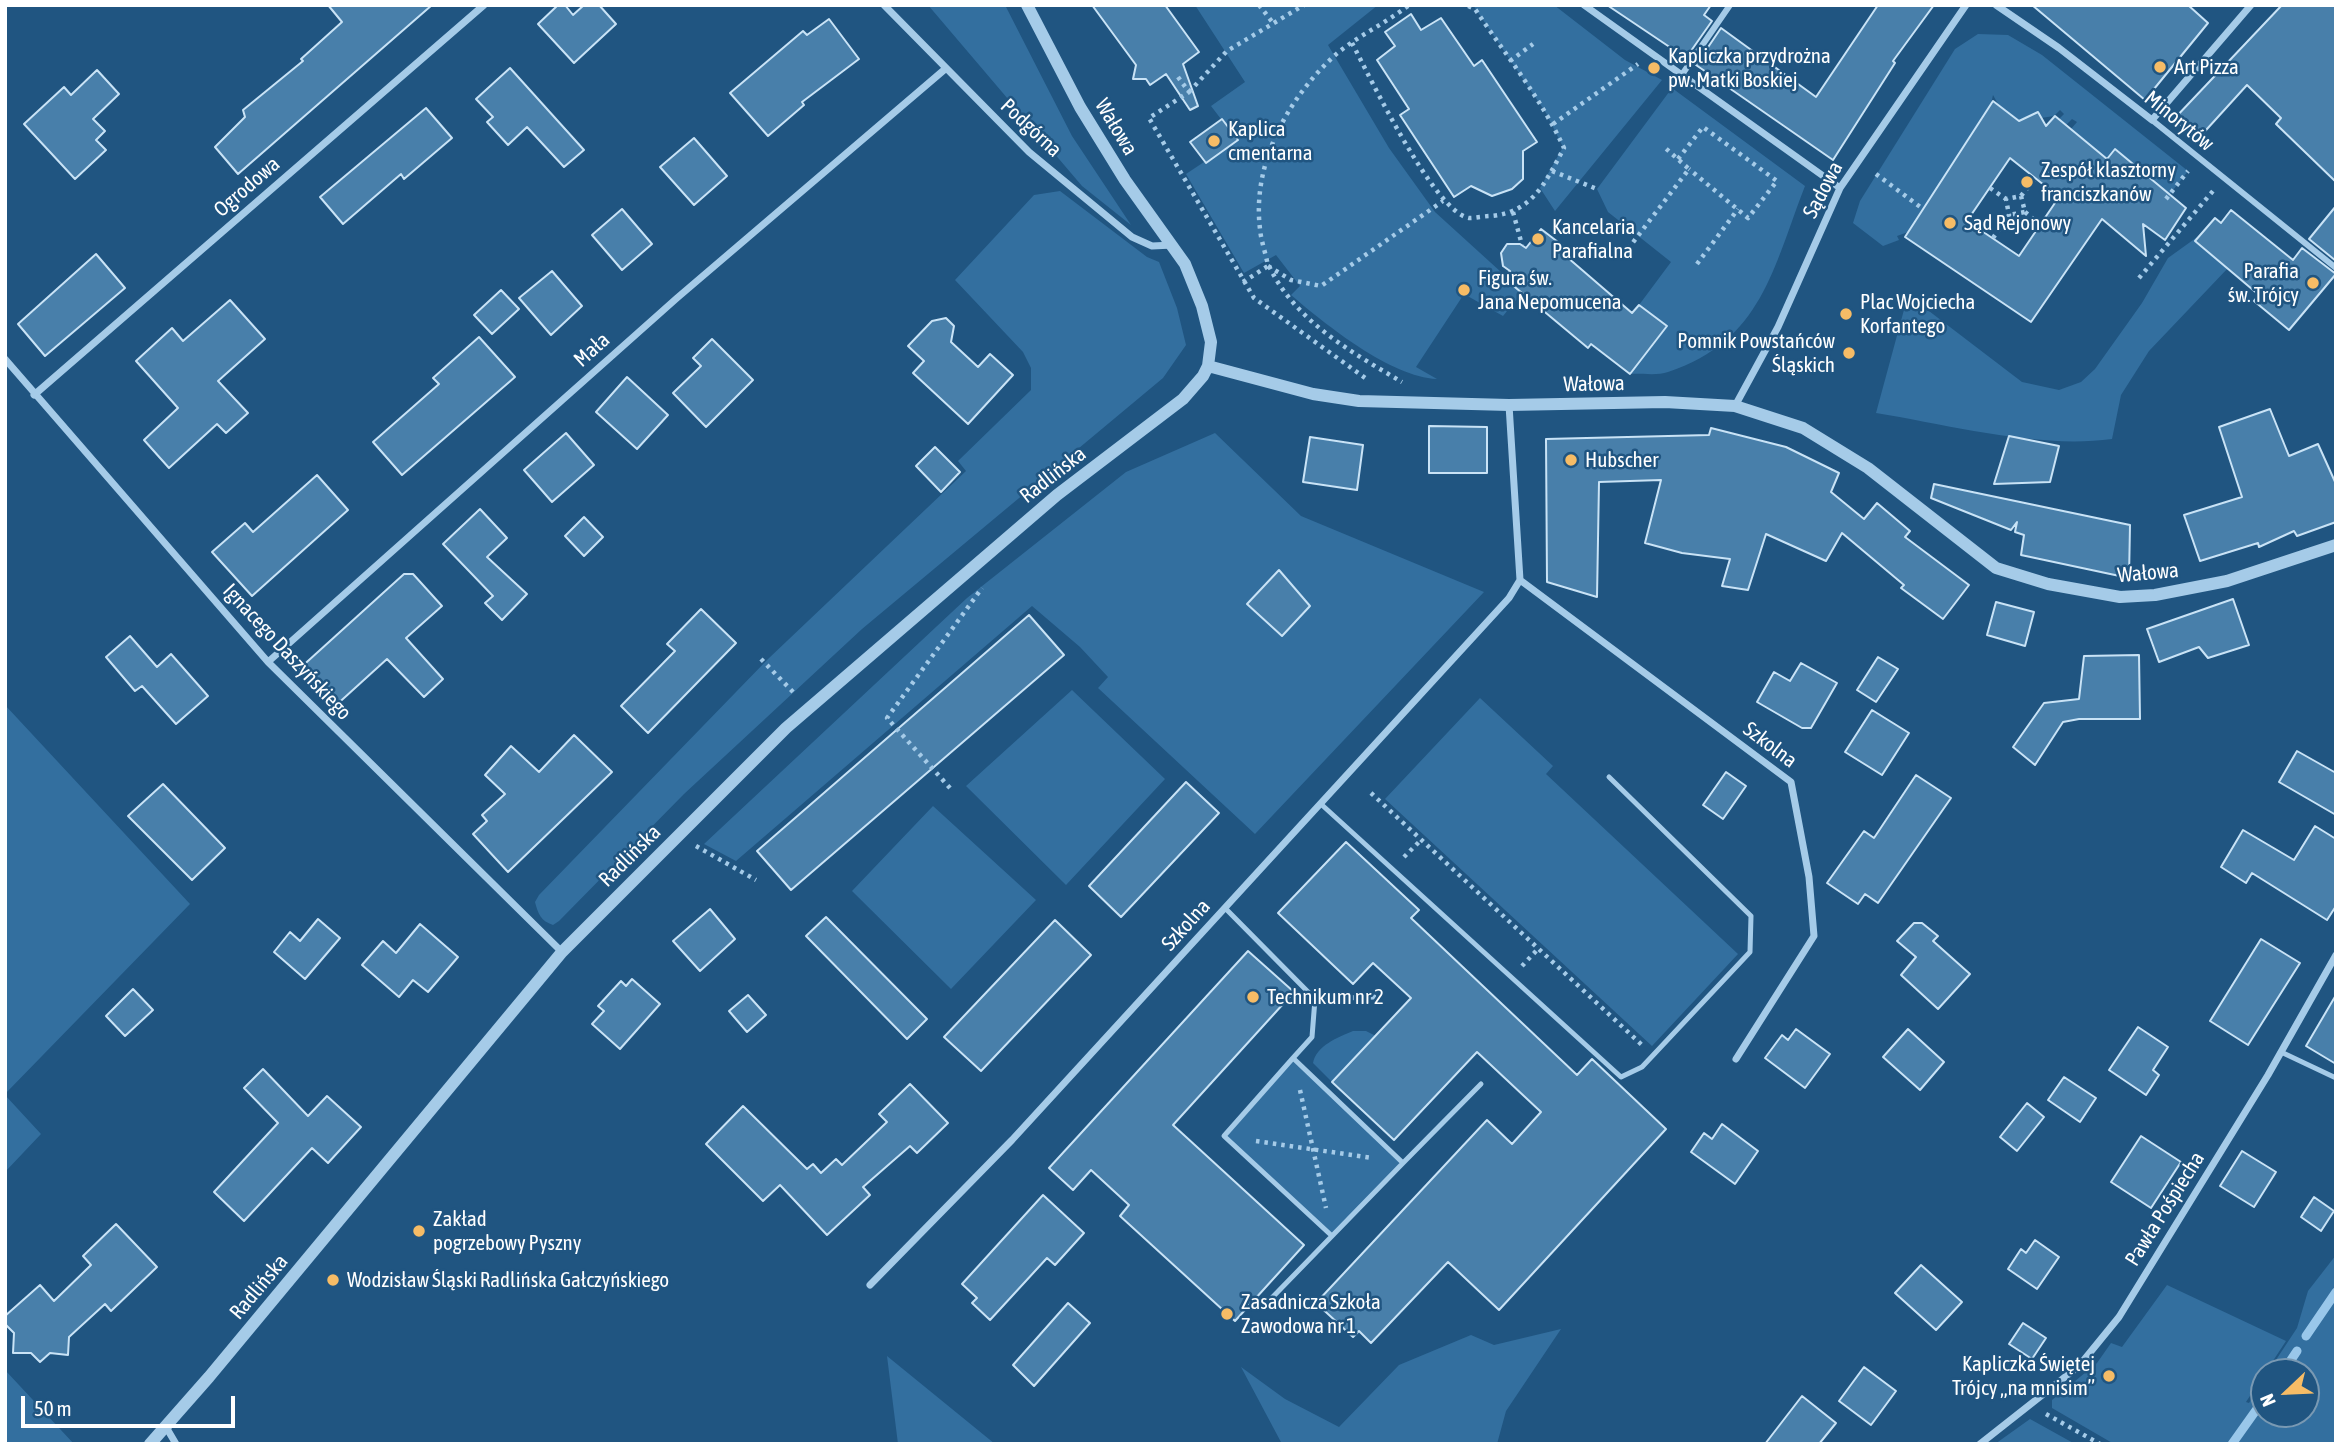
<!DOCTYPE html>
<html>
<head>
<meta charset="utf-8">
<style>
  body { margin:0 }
  #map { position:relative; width:2341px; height:1449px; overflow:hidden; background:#205581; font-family:"Asap Condensed",sans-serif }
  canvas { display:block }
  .frame { position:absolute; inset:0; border:7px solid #fff; pointer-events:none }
  .north { position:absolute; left:2250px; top:1358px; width:70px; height:70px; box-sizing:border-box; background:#205581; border:2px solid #7999b3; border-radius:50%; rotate:247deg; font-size:19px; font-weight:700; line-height:28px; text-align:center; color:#fff }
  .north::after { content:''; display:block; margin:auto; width:24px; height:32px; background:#f6bc66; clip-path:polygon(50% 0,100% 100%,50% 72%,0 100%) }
  .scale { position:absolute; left:21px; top:1396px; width:214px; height:32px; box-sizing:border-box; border:4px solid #fff; border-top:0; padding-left:9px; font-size:21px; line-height:24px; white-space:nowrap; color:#fff; -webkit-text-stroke:5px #205581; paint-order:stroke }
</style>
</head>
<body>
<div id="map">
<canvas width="2341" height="1449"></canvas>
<div class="frame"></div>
<div class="north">N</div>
<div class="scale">50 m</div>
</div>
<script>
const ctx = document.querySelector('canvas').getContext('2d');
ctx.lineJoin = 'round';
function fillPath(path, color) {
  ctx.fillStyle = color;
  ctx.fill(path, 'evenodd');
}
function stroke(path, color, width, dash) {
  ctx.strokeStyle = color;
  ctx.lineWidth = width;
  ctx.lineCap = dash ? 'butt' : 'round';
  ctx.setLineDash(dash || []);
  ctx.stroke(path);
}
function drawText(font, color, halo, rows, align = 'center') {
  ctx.font = font + ' "Asap Condensed",sans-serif';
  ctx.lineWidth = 5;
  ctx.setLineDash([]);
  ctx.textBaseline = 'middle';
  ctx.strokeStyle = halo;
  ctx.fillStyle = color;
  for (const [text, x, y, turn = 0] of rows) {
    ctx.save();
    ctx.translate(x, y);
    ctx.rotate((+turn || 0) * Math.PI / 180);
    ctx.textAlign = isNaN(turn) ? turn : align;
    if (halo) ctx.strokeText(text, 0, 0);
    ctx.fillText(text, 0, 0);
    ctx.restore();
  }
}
fillPath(new Path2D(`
  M928,5H1005L1072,136L1131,225L1082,186Z
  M1195,5H1378L1328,45L1389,148L1435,212L1523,292L1503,316L1464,294L1416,367L1437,379C1391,377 1326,325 1291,295L1300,286L1276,255L1244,273L1186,174L1237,140L1211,106L1245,82Z
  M1473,5H1554L1625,60L1662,80L1555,211L1540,188L1563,147L1546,113Z
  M1978,34L2008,35L2042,55L2188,171L2166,199L2160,194L2164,189L2159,186L2155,191L2142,171L2116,149L2107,158L2071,129L2077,122L2072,119L2066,125L2059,119L2064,114L2060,110L2054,116L2041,118L2038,112L2034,114L2030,129L1998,104L1993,95L1991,104L1908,232L1897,236L1899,240L1883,246L1853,223L1860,201L1955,49Z
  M1672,88L1805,186C1773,268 1762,341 1668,372C1657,376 1641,373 1630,374L1667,326L1639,305L1671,262L1608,212L1597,189Z
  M1060,191L1147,257L1159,262L1177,308L1186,345L1163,378L862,629L684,794L559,921L553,925C541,921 538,914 535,902L539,895L768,659L966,471L958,461L1031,390V368L1023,352L955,280L1034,195Z
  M2200,235L2201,246L2228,268L2149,351L2121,395L2112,439C2038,449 1950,425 1876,413L1908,295L2022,382L2059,390L2081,382L2095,369L2142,303L2168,258Z
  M1215,433L1301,516L1484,592L1255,834L1098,688L1108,677L1080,647L1032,606L736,861L704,844L967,598L1126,472Z
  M1072,690L1165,779L1066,885L966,786Z
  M1480,698L1553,766L1546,774L1738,954L1652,1046L1385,799Z
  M5,705L190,904L5,1094Z
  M933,806L1036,900L951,989L852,891Z
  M1353,1031H1366L1376,1036L1332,1082L1313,1063C1316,1046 1338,1037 1353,1031Z
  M1293,1058L1403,1163L1332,1236L1224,1136Z
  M5,1095L41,1134L5,1172Z
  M2336,1255V1444H2114L2052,1408V1400L2097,1363L2111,1343L2122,1347L2167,1285L2286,1341L2246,1402L2249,1403L2264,1379V1414H2306V1372H2268L2297,1328L2308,1291Z
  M1561,1329L1506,1411L1497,1444H1282L1241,1367L1285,1399L1339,1427L1399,1365L1471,1335L1494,1345Z
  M887,1356L995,1444H898Z
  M5,1370L74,1444H5Z
  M2030,1419L2075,1444H1995Z`), '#336f9f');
stroke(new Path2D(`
  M2306,1336L2336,1292
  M2283,1372L2297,1351
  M2232,1444L2264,1399`), '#99c7ea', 9);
const building = new Path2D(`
  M328,5H432L238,174L215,147L245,117L243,110L303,61L301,59L342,22Z
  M558,5H565L573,15L584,5H599L616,24L574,63L538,24Z
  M1092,5H1165L1199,52L1183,64L1198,106L1190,110L1166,74L1150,85L1146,79H1133L1136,65Z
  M1607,5H1711L1704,15L1712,21L1686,58Z
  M1878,5H1934L1893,61L1895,63L1833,160L1696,65L1721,28L1816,97Z
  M2032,5H2188L2208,23L2145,100Z
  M2282,5H2336V182L2276,124L2281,118L2247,85L2197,140L2174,119Z
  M1411,14L1421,30L1441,18L1474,66L1482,60L1537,142L1523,151V179L1512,189L1492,196L1471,186L1454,197L1400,115L1409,109L1377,60L1395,46L1385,32Z
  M829,19L859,59L802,102L804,105L768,136L730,93L803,31L807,35Z
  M510,68L584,150L564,167L527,127L508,145L487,122L493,117L476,99Z
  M97,70L119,94L93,119L105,131L96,140L106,150L75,179L24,124L64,87L71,95Z
  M1993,101L2019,121L2038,112L2046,126L2055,116L2107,159L2115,149L2186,208L2165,240L2143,224L2146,256L2102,219L2031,322L1905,237ZM2010,158L2059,197L2019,256L1967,221Z
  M426,108L452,138L404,179L401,174L343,224L320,197Z
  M1222,119L1238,140L1206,163L1190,142Z
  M694,138L727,176L694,205L660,167Z
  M2336,206V261L2309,239Z
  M622,209L652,244L622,270L592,235Z
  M2231,210L2293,260L2302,248L2336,274L2289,330L2254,301L2259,295L2195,241L2215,218L2221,223Z
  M1541,229L1571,252L1567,257L1632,313L1639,305L1667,326L1630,374L1591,344L1588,348L1504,278L1510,271L1503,266L1501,253L1507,244H1520L1526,248Z
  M96,254L125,288L45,356L18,324Z
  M552,271L582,306L551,335L519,298Z
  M501,290L519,309L492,334L474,315Z
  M230,300L265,339L218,381L248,413L226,433L217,424L169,468L144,440L178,408L136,361L172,328L183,341Z
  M946,318L954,326L951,342L978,367L990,354L1013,375L968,424L913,373L924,361L908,346L932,321Z
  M479,337L515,377L402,475L373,442L439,384L433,378Z
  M712,339L753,380L706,427L673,393L701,366L693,358Z
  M627,377L668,415L637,449L596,412Z
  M2270,409L2289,456L2318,444L2336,484V522L2297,536L2294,531L2259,547L2258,543L2200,561L2184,515L2242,497L2219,427Z
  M1429,426L1487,427V473H1429Z
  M1711,428L1786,447L1839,473L1831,492L1864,519L1877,503L1910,531L1905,537L1969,585L1943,619L1901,588L1904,585L1842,533L1826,561L1766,534L1748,590L1722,586L1730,559L1682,553L1645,543L1661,480L1599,482L1597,597L1547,582L1546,439L1709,435Z
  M566,433L594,465L552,502L524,470Z
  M2009,436L2059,446L2050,482L1994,484Z
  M1310,437L1363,445L1357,490L1303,482Z
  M935,447L960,472L941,492L916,466Z
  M317,475L348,510L252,596L212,552L245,523L253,532Z
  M1934,484L2130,525L2129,578L2021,555L2024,535L2015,532L2017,522L2011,530L1931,498Z
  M480,509L507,538L487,557L527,594L502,620L485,603L493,596L443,544Z
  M584,517L603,537L584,556L565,536Z
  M1279,570L1310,606L1282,636L1247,604Z
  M404,574H413L442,606L406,638L443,679L424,697L387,659L333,708L298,670Z
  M2233,599L2249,645L2208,658L2199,647L2159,662L2147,629Z
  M1996,602L2034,612L2025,646L1987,635Z
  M701,609L736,643L648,733L621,706L675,651L667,644Z
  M1029,615L1064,655L791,890L757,851Z
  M130,636L157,667L171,654L208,696L176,724L142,686L135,691L106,657Z
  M2139,655L2140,719H2079L2063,722L2035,765L2013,747L2044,703L2079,699L2084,656Z
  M1878,657L1898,669L1876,702L1857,690Z
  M1801,663L1837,683L1811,728H1802L1757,702L1774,672L1790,681Z
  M1872,710L1909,733L1882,775L1845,752Z
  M574,735L612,772L508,872L473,834L487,821L482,815L505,794L485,775L511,746L539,772Z
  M2297,751L2336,773V815L2279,782Z
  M1726,772L1746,786L1723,819L1703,805Z
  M1916,775L1951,798L1878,903L1865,894L1858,904L1827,883L1864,831L1874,838Z
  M1186,782L1219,813L1121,917L1089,886Z
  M163,784L225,848L192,880L128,816Z
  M2315,826L2336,839V906L2327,920L2252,873L2246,883L2221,867L2243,830L2294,860Z
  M1346,842L1419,910L1411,918L1577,1075L1592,1059L1666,1129L1499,1310L1448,1262L1371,1343L1359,1331L1353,1337L1316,1303L1487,1120L1512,1144L1541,1112L1477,1052L1394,1140L1332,1082L1411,998L1373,963L1353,984L1278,913Z
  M710,909L735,939L700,971L673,941Z
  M826,917L927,1019L907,1039L806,936Z
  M318,919L340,938L305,979L274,952L290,932L300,941Z
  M1055,920L1091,955L981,1071L944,1037Z
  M1914,923H1922L1938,936L1933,941L1970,974L1938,1009L1901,975L1916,957L1897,941Z
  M420,924L458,957L428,992L413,980L399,997L362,965L383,941L396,953Z
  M2261,939L2300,963L2248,1045L2210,1021Z
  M1248,951L1294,992L1173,1125L1304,1245L1235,1321L1120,1216L1129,1205L1091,1170L1073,1190L1049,1168Z
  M632,979L660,1004L620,1049L592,1024L604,1011L598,1006L621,981L626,986Z
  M133,989L153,1010L125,1036L106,1016Z
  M748,995L766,1015L747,1032L729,1011Z
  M2336,995V1064L2306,1046Z
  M2138,1027L2168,1047L2153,1070L2159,1075L2146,1095L2109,1070Z
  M1796,1029L1830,1054L1805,1088L1765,1058L1782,1035L1788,1040Z
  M1908,1029L1944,1062L1920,1090L1883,1057Z
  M263,1069L308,1116L327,1096L361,1127L328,1163L312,1148L244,1221L214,1192L278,1123L244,1088Z
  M2064,1077L2096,1098L2080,1122L2048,1100Z
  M910,1084L948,1123L917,1153L910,1146L863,1187L870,1195L827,1235L780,1185L763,1201L706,1144L743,1106L807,1169L813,1164L821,1173L836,1159L842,1165L887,1122L879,1114Z
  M2027,1103L2044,1117L2017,1151L2000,1137Z
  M1722,1124L1758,1151L1735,1184L1691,1152L1704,1133L1712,1139Z
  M2141,1136L2181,1162L2151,1208L2111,1182Z
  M2242,1151L2276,1172L2254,1207L2220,1186Z
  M1043,1195L1084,1233L1055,1265L1047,1258L990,1320L972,1303L977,1298L962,1284Z
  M2314,1197L2334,1211L2321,1231L2301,1217Z
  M116,1224L157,1267L111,1311L105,1304L69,1337L68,1355L50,1353L40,1362L31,1353H13L14,1333L5,1324V1316L40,1285L54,1301L91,1265L83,1256Z
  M2035,1240L2059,1257L2037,1289L2008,1269L2021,1249L2026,1253Z
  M1921,1265L1962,1302L1936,1330L1895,1293Z
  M1068,1303L1090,1323L1034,1386L1013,1365Z
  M2023,1323L2046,1338L2032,1359L2009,1344Z
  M1864,1367L1896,1391L1871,1425L1839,1401Z
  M1802,1396L1836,1423L1819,1444H1765Z`);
fillPath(building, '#487faa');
stroke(building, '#c9e3f6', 2);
stroke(new Path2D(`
  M1259,5L1273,23
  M1352,43C1370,77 1434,212 1469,218C1476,218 1484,216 1491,216C1533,212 1545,183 1564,148C1541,98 1505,54 1475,9L1466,5
  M1510,61L1533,44
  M1178,77L1189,92L1149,118L1254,298L1368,380
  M1189,92L1227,51L1304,5
  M1553,124L1638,64
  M1678,159L1703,127L1777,181L1748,218L1689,169
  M1552,171L1597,189
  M1876,174L1923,209
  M1990,188L2006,199
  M2021,196L2035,178
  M2166,199L2188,171
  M1513,212L1522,245
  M2025,212L2040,225
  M1993,238L2009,215L2006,199L2021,196L2025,212L2009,215
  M1628,249L1689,169L1663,146
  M1697,264L1738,209
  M1268,266L1291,280L1321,286L1443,201
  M1269,266C1295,321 1351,352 1402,382
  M2139,278L2213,191
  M1243,282L1268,266C1266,254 1261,241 1260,229C1252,164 1287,100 1333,57C1355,37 1385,24 1409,5
  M761,659L795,694
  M950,788L887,718L982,588
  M1371,793L1642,1045
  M696,846L756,880
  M1404,857L1421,840
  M1522,966L1538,949
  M1300,1090L1326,1208
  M1256,1141L1372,1158
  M2046,1414L2100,1444`), '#a5cbe8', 4.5, [3.5, 5]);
stroke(new Path2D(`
  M1322,805L1621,1077L1642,1067L1750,952L1751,916L1609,777
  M1225,908L1315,999L1374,997
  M1315,999L1312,1037L1293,1058L1403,1163L1481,1084
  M2281,1052L2336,1078
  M1293,1058L1224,1136L1332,1236L1403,1163
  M1262,1308L1332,1236`), '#a5cbe8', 5);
stroke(new Path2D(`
  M1681,76L1730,5
  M2152,120L2336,268`), '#a5cbe8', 6);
stroke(new Path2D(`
  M884,5L1029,152L1132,237L1152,246L1173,245
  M1584,5L1840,188
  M1996,5L2059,48L2152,120L2251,5
  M5,359L268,662L562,952
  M34,395L484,5
  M1735,406L1778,327L1840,188L1966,5
  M1520,580L1791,782L1809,877L1814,936L1736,1059
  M268,662L677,298L944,70
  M870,1285L1012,1140L1509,598L1520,580L1509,405
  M166,1427L176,1444
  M1980,1444L2079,1366L2119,1317L2268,1075L2336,955`), '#a5cbe8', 7);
stroke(new Path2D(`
  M1208,366L1313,394L1359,401L1509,405L1665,402L1735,406L1803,428L1868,468L1996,568L2048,584L2120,597L2155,595L2227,581L2336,545
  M150,1444L209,1377L562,952L786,728L1057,495L1183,399L1203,376L1208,366L1211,342L1202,306L1185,264L1125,180L1080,107L1027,5`), '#a5cbe8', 12);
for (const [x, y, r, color] of [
  [2160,67,7,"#f6bc66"],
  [1654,68,7,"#f6bc66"],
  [1214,141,7,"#f6bc66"],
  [2027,182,7,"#f6bc66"],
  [1950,223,7,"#f6bc66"],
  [1538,239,7,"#f6bc66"],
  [2313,283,7,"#f6bc66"],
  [1464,290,7,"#f6bc66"],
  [1846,314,7,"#f6bc66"],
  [1849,353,7,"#f6bc66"],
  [1571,460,7,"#f6bc66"],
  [1253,997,7,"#f6bc66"],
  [419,1231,7,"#f6bc66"],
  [333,1280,7,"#f6bc66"],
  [1227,1314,7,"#f6bc66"],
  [2109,1376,7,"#f6bc66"]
]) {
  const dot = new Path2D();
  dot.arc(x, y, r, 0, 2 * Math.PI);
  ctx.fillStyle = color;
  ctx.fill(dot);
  stroke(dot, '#205581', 2.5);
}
drawText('21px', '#fff', '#205581', [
  ["Kapliczka przydrożna",1668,56],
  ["pw. Matki Boskiej",1668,80],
  ["Art Pizza",2174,67],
  ["Kaplica",1228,129],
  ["cmentarna",1228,153],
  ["Zespół klasztorny",2041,170],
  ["franciszkanów",2041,194],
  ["Sąd Rejonowy",1964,223],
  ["Kancelaria",1552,227],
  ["Parafialna",1552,251],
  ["Parafia",2299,271,"right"],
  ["św. Trójcy",2299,295,"right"],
  ["Figura św.",1478,278],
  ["Jana Nepomucena",1478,302],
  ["Plac Wojciecha",1860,302],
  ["Korfantego",1860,326],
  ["Pomnik Powstańców",1835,341,"right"],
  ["Śląskich",1835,365,"right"],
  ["Hubscher",1585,460],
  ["Technikum nr 2",1267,997],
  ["Zakład",433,1219],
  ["pogrzebowy Pyszny",433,1243],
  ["Wodzisław Śląski Radlińska Gałczyńskiego",347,1280],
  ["Zasadnicza Szkoła",1241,1302],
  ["Zawodowa nr 1",1241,1326],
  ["Kapliczka Świętej",2095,1364,"right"],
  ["Trójcy „na mnisim”",2095,1388,"right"]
], 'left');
drawText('21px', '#fff', '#205581', [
  ["Minorytów",2179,121,39],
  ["Wałowa",1116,127,59],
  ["Podgórna",1031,128,43],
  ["Ogrodowa",247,187,-41],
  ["Sądowa",1823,190,-62],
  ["Mała",592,350,-42],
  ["Wałowa",1594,384,-1],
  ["Radlińska",1053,475,-38],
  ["Wałowa",2148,573,-5],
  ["Ignacego Daszyńskiego",287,652,47],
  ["Szkolna",1770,745,37],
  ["Radlińska",630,856,-45],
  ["Szkolna",1186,925,-48],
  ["Pawła Pośpiecha",2165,1209,-58],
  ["Radlińska",259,1287,-50]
]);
</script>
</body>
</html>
